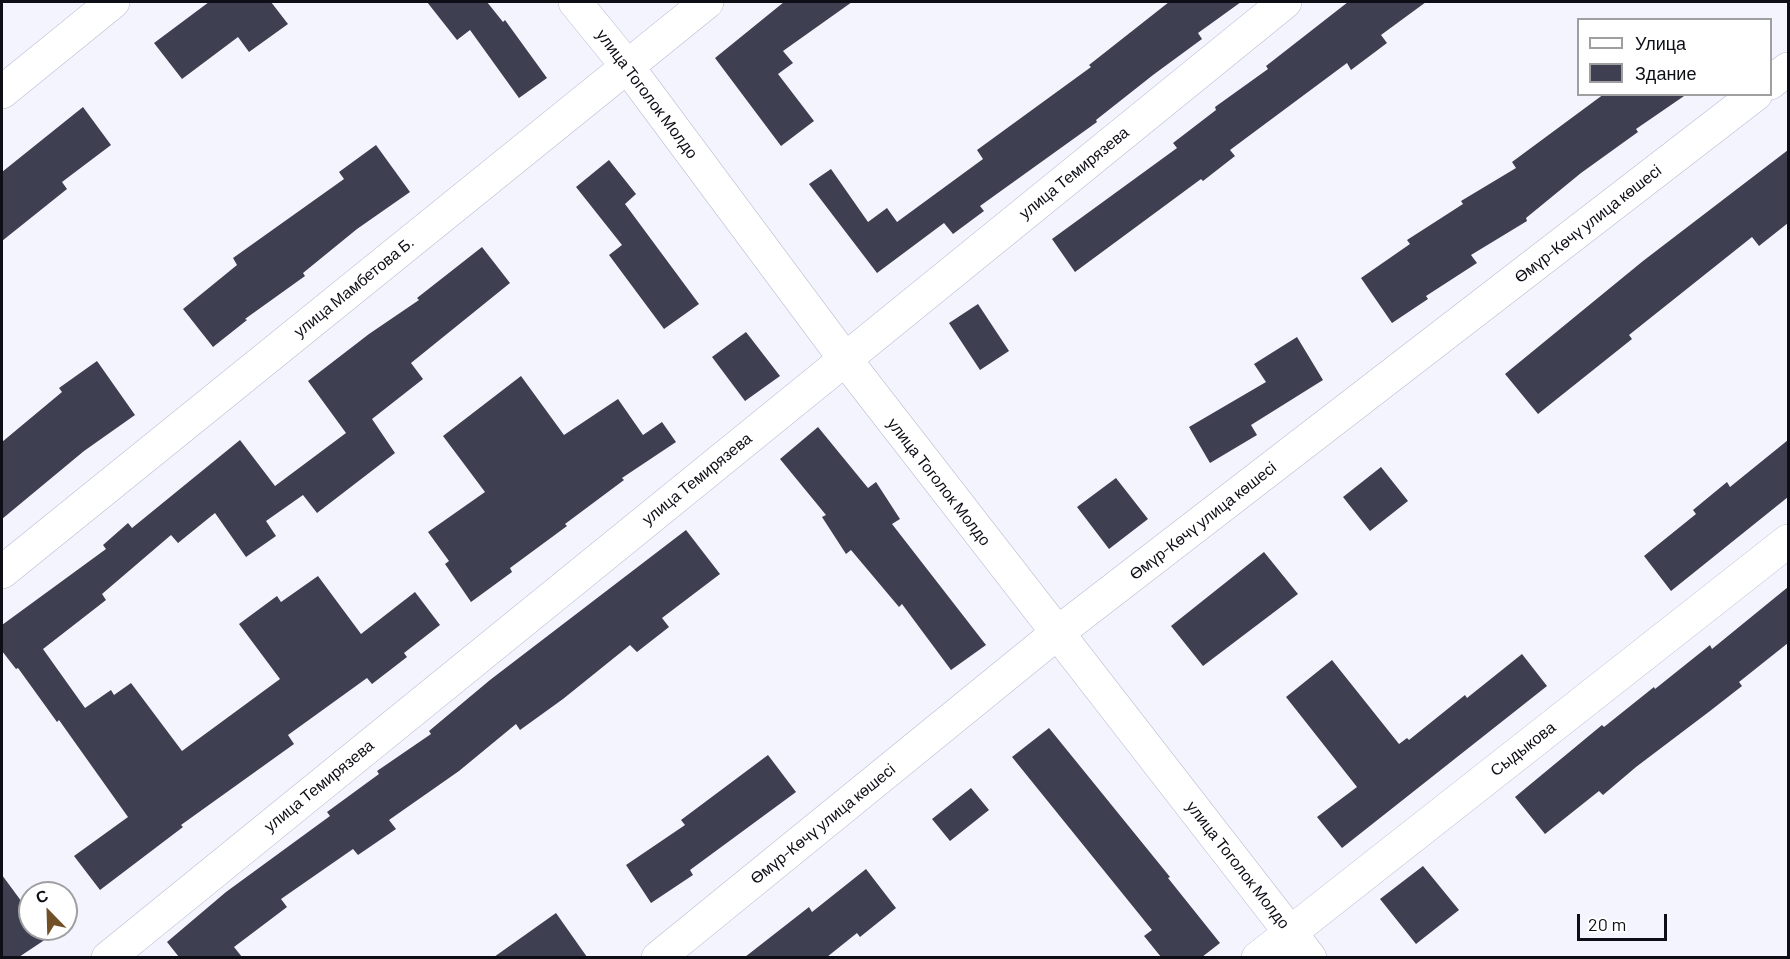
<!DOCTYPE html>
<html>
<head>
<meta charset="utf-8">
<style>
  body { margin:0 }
  #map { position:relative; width:1790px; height:959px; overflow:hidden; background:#f3f4fd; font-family:Barlow,sans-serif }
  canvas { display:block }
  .frame { position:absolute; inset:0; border:3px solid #0e0f16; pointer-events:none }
  .legend { position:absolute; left:1577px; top:18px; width:195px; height:78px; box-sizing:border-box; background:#fff; border:2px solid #9f9fa2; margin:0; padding:8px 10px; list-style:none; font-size:18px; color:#0e0f16 }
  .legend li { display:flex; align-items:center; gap:12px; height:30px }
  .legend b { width:30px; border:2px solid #9f9fa2 }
  .north { position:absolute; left:18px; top:881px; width:60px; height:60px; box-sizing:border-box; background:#fff; border:2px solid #9f9fa2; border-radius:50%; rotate:337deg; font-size:16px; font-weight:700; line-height:24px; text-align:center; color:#0e0f16 }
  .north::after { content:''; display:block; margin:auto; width:21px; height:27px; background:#715027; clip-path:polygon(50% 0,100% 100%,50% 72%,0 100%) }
  .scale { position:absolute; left:1577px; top:914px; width:90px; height:27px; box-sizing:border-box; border:3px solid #0e0f16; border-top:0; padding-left:8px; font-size:18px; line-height:21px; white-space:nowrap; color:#0e0f16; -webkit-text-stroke:4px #fff; paint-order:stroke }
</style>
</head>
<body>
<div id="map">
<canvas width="1790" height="959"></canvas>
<div class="frame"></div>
<ul class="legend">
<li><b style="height:8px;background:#fff"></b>Улица</li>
<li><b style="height:16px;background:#3e3f51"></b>Здание</li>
</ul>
<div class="north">С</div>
<div class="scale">20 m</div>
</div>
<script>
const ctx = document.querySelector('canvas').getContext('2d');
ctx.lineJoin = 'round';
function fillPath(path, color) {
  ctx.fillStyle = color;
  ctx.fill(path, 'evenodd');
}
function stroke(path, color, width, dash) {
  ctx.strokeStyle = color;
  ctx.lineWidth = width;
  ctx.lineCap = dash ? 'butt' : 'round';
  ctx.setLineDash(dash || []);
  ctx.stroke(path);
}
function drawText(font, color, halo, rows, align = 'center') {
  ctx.font = font + ' Barlow,sans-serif';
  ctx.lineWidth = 6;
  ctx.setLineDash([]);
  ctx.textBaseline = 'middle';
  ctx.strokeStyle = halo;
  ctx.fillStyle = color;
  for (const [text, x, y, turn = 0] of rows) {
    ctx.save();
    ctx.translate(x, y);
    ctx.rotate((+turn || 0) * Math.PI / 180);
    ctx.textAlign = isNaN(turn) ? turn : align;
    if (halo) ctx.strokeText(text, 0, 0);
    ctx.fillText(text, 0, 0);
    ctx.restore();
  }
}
fillPath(new Path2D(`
  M209,2H271L288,24L249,52L238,37L182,79L154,43Z
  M427,2H487L503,22L505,20L547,78L519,98L470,30L457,40Z
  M784,2H852L783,51L793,63L778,74L814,121L781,146L715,58Z
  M1169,2H1241L1198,33L1202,39L1153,75L1096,120L1097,122L980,206L984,211L953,234L944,223L877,273L809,184L831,169L868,222L887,208L897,222L983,159L977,150L1091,67L1089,65Z
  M1348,2H1426L1381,35L1387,43L1351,70L1347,63L1230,150L1235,156L1203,181L1201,179L1075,272L1052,239L1177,148L1173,143L1216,110L1215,107L1268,69L1266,66Z
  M1604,94H1687L1636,129L1638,132L1581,173L1526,218L1527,221L1471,255L1477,263L1426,296L1428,299L1392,323L1361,278L1410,244L1407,240L1463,204L1461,201L1516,168L1512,162Z
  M83,107L111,145L62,182L67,189L2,241V172Z
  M376,145L410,192L357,229L303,273L305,276L245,319L247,320L213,347L183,309L237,265L233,258L344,179L339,172Z
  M1788,150V223L1759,246L1752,237L1629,335L1632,339L1538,414L1505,374L1643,261Z
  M609,160L636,194L625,204L699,304L664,329L609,255L622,245L576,187Z
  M482,247L510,283L411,363L423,379L372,419L395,453L317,513L303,495L266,521L276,536L246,557L215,513L178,543L171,535L102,594L106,600L43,649L85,708L111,690L114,695L131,683L182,751L280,679L239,624L277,596L281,602L318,576L361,634L415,592L440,625L404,653L407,657L372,684L367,678L288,735L294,744L181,825L183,827L100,890L74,856L128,817L59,720L57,722L18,668L16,669L2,651V625L106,549L103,545L128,523L132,528L240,440L275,486L346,433L308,381L369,334L419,300L417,298Z
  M978,304L1009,351L980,370L949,323Z
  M746,332L780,376L745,401L712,357Z
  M1297,337L1323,380L1251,425L1257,435L1210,463L1189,427L1266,382L1254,364Z
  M97,361L135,415L84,451L2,519V442L62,392L59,388Z
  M521,376L564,435L618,399L643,435L662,422L676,442L622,478L624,480L565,524L567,526L510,568L512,572L471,602L445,564L449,561L428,532L485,492L443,436Z
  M818,427L868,488L876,482L900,519L892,524L986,645L951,670L902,604L899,607L851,550L846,554L822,517L826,515L780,459Z
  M1788,440V497L1671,591L1644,556L1696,514L1693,510L1727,482L1730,487Z
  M1381,467L1408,501L1370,531L1343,497Z
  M1116,478L1148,519L1109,549L1077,507Z
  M686,530L720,574L662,618L669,627L637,652L630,645L563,699L520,730L516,724L459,771L389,820L396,829L358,855L353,849L281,899L287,907L234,947L242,957H179L167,942L226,892L330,816L327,812L379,774L377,771L431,734L429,731L490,680Z
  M1264,552L1298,594L1203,666L1171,626Z
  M1788,587V643L1739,682L1742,686L1710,711L1636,767L1603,795L1599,791L1545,834L1515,797L1602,725L1604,727L1654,687L1655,689L1710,645L1712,649Z
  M1522,654L1547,686L1342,848L1317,817L1357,787L1286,697L1332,660L1399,744L1407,738L1409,740L1465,695L1467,698Z
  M1049,728L1170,877L1168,878L1220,943L1202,957H1161L1144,936L1152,930L1012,757Z
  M768,755L796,792L690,870L693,875L651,903L626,865L685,825L681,820Z
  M971,788L989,810L950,841L932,819Z
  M1423,866L1459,910L1416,944L1380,899Z
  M866,869L896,908L860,937L857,933L827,957H745L809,907L812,912Z
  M2,875L30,913V929H61L19,957H2Z
  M556,913L587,957H494Z`), '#3e3f51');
const minor = new Path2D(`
  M575,2L627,66L845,359L1310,958
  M1770,83L1788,69
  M2,92L113,2
  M2,572L707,2
  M108,958L1285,2
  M658,958L1056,634L1756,94
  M1258,958L1788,541`);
stroke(minor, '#babcd2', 34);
stroke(minor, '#fff', 33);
drawText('16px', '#0e0f16', '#fff', [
  ["улица Тоголок Молдо",647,94,53],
  ["улица Темирязева",1074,173,-39],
  ["Өмүр-Көчү улица көшесі",1588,224,-38],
  ["улица Мамбетова Б.",354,287,-39],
  ["улица Темирязева",697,479,-39],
  ["улица Тоголок Молдо",939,482,52],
  ["Өмүр-Көчү улица көшесі",1203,521,-38],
  ["Сыдыкова",1523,749,-38],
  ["улица Темирязева",319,786,-39],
  ["Өмүр-Көчү улица көшесі",823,824,-39],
  ["улица Тоголок Молдо",1238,865,52]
]);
</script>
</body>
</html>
